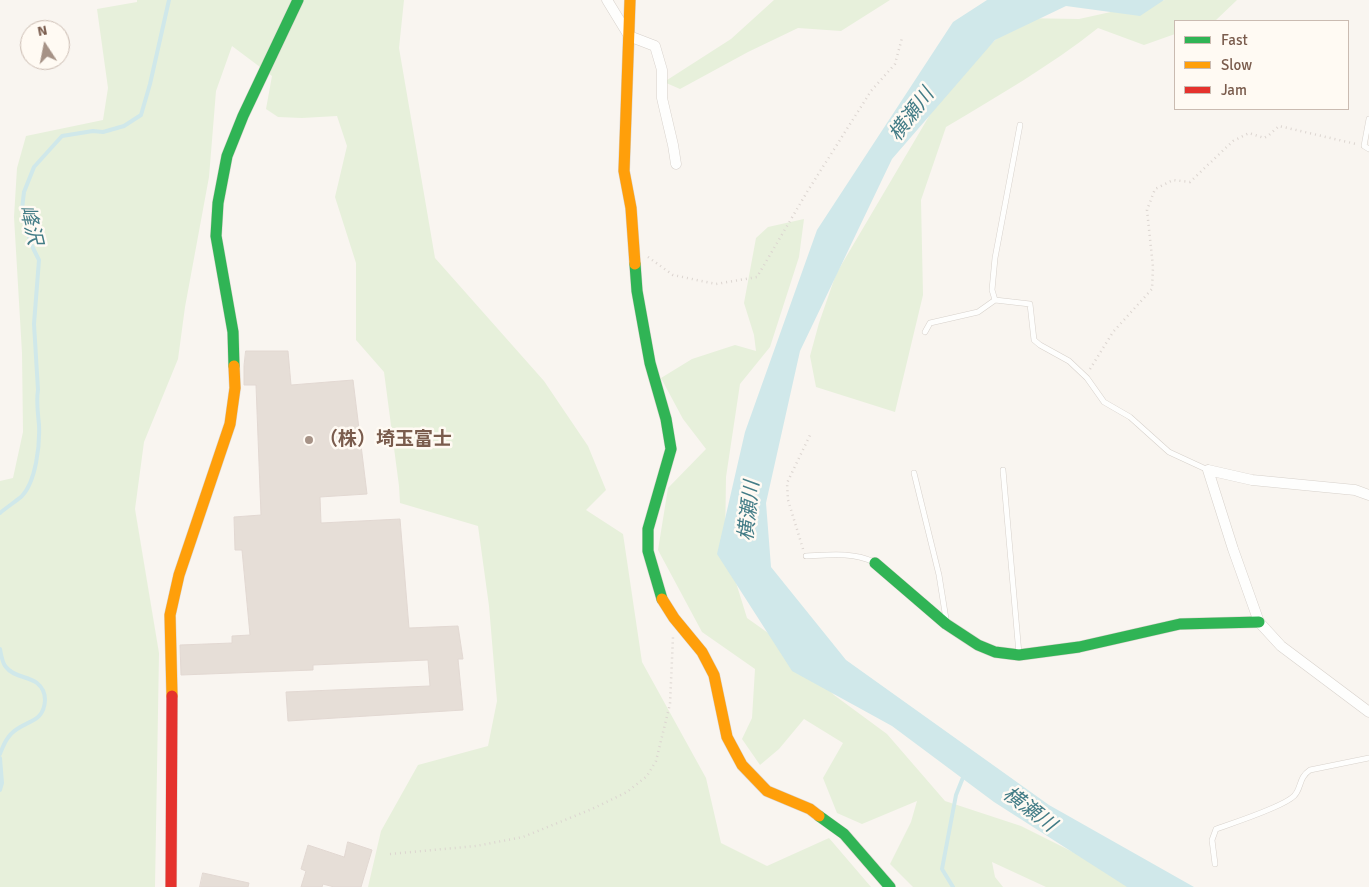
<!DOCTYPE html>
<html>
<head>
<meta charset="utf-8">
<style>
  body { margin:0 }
  #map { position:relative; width:1369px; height:887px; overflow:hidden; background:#f9f5f0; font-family:Signika,sans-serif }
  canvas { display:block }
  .legend { position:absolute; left:1174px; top:20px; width:175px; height:90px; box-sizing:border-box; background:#fffaf3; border:1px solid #cabbb1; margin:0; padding:6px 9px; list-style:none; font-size:15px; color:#7a5c4d }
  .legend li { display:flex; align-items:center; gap:10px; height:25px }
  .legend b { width:25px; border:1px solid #cabbb1 }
  .north { position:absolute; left:20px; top:20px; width:50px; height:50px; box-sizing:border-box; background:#fffaf3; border:1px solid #cabbb1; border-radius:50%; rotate:349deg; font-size:14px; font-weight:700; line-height:20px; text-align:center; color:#7a5c4d }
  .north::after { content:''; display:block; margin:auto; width:18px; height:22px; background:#a69286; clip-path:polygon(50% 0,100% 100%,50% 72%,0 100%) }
</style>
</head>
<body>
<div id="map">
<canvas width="1369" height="887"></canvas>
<ul class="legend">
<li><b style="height:6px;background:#30b455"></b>Fast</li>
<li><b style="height:6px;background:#ff9f0a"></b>Slow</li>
<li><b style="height:6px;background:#e5322d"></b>Jam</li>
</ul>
<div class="north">N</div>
</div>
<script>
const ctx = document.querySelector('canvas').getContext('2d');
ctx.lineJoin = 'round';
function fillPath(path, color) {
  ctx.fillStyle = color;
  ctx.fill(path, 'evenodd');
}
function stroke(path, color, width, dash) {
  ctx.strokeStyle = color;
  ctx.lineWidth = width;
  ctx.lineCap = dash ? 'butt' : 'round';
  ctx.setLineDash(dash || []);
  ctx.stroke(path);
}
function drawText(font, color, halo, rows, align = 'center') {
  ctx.font = font + ' Signika,"Noto Sans JP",sans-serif';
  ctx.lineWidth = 5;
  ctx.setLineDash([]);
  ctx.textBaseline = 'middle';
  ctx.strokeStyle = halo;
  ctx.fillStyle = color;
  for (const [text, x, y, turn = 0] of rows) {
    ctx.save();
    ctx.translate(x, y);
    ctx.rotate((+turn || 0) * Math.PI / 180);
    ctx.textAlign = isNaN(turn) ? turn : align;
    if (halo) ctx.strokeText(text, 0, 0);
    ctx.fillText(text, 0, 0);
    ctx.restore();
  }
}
fillPath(new Path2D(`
  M137,0H404L399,48L435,258L544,381L588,446L606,490L586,510L623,534L642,662L706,778L721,843L767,866L829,838L871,887H368L381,831L418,765L488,746L497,701L489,606L478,526L400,503L399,486L384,372L356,340V263L335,197L347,146L337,116L302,118L278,117L266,109L272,76L232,46L216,91L209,177L185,307L178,359L144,442L135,509L159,653L155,887H0V481L13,478L23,432L22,353L14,217L17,168L26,136L103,120L108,88L97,9L137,2Z
  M774,0H890L841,31L798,28L748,52L680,89L664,82L731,39Z
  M1165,0H1237L1215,21H1175V34L1144,45L1098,28C1050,66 998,96 946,127L921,200L923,295L895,412L816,387L810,356L819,323L836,274L948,84L1019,18L1079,19Z
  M804,219L799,257L770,347L740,384L726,477L725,547L747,618L792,650L834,695L887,734L945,801L1021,826L1143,887H1046L992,862L995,877L1003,887H913L890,864L911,822L917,801L862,824L837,813L823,778L843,743L804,719L779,749L760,765L742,739L752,718L755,669L702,632L658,550L668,488L706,449L683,419L661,378L692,359L735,345L756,351L754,335L744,303L756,238L768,227Z`), '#e7f0db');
fillPath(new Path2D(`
  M987,0H1164L1140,16L1066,6L995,40L892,159L800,351L766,503L771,567L846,660L1049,805L1194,887H1127L994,802L892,726L792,671L717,554L745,432L817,230L953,22Z`), '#d0e8ea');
stroke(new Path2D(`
  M0,513C7,507 15,502 22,496C36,481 40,445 39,425C38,413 36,402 38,390L34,324L39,260L31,244L22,209L24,192L34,167L62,136L93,131L103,132L124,126L141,115L150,84L169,0
  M0,649C1,654 2,663 6,667C13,677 28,676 37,683C42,687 45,693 45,700C44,724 24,720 11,734C5,740 3,746 0,754
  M0,758L2,783L0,790
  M953,887L942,869L956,795L964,775`), '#d0e8ea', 4);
const building = new Path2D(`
  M246,351H288L291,385L353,380L367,494L320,497L321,523L400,519L409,628L458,626L463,659H458L463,710L288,721L286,692L430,686L428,660L313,665V670L181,675L180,645L232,643V636L250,635L242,550H235L234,517L261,515L256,385H244V366Z
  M348,842L372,850L361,887H334L323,884L322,887H301L306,871L301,869L308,845L344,857Z
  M203,873L249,883L248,887H200Z`);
fillPath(building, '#e6ded7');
stroke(building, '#e2d8d2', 1);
const lane = new Path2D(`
  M1369,119L1364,146L1369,149
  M995,300L992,290L995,258L1020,125
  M925,332L930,323L978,312L995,300L1030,304L1034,340L1040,345L1069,361L1087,378L1104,402L1130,417L1169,452L1208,470
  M1003,470L1019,654
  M914,473L939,575L946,619
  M806,556C829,555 852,552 874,562
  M1215,864L1212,840L1216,829C1233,823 1283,807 1294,796C1302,788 1298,778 1310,770L1369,758`);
const street = new Path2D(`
  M607,0L629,36L655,46L662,70V98L673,145L676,164
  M1208,470L1233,549L1259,622L1281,646L1369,712
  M1208,470L1252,480L1355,490L1369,495`);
const fast = new Path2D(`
  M635,264L637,291L650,363L666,419L671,449L648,529V551L662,599
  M234,366L233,332L216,236L218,203L227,156L243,116L298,0
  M875,563L946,624L978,645L995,652L1019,655L1079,647L1180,624L1259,622
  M819,816L844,834L890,887`);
const slow = new Path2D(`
  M630,0L624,171L631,208L635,264
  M662,599L674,618L702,652L714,675L727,737L742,765L767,791L810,809L819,816
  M172,696L170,615L179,575L230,424L235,388L234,366`);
const jam = new Path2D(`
  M171,887L172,696`);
stroke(lane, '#d7d1cb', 6);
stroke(street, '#d7d1cb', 11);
stroke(fast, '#d9d2cb', 12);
stroke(slow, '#d9d2cb', 12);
stroke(jam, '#d9d2cb', 12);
stroke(new Path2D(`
  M648,257L673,275L716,284L757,277L807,192L871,91L895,64L902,38
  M1090,369L1113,332L1152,289L1153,267L1147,210L1155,189L1173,180L1190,182L1233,141L1249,133L1264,138L1269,135L1279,126L1356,144
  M803,549L788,500L787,483L810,435
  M390,854L476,846L523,837L592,809L627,792L647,776L656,761L670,704L673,637`), '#dcd5d0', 2.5, [1, 4]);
stroke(lane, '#fefefd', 5);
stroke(street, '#fefefd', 10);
stroke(fast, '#30b455', 11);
stroke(slow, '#ff9f0a', 11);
stroke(jam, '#e5322d', 11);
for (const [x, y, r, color] of [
  [309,440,5,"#a69286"]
]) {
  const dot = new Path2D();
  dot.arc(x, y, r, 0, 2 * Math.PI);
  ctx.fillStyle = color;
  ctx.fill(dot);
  stroke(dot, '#fffaf3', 2);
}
drawText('bold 19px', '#7a5c4d', '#fffaf3', [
  ["（株）埼玉富士",319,440]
], 'left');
drawText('italic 20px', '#437c86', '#fffaf3', [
  ["横瀬川",912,115,-53],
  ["峰沢",30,225,77],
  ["横瀬川",750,511,-84],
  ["横瀬川",1029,810,37]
]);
</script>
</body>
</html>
